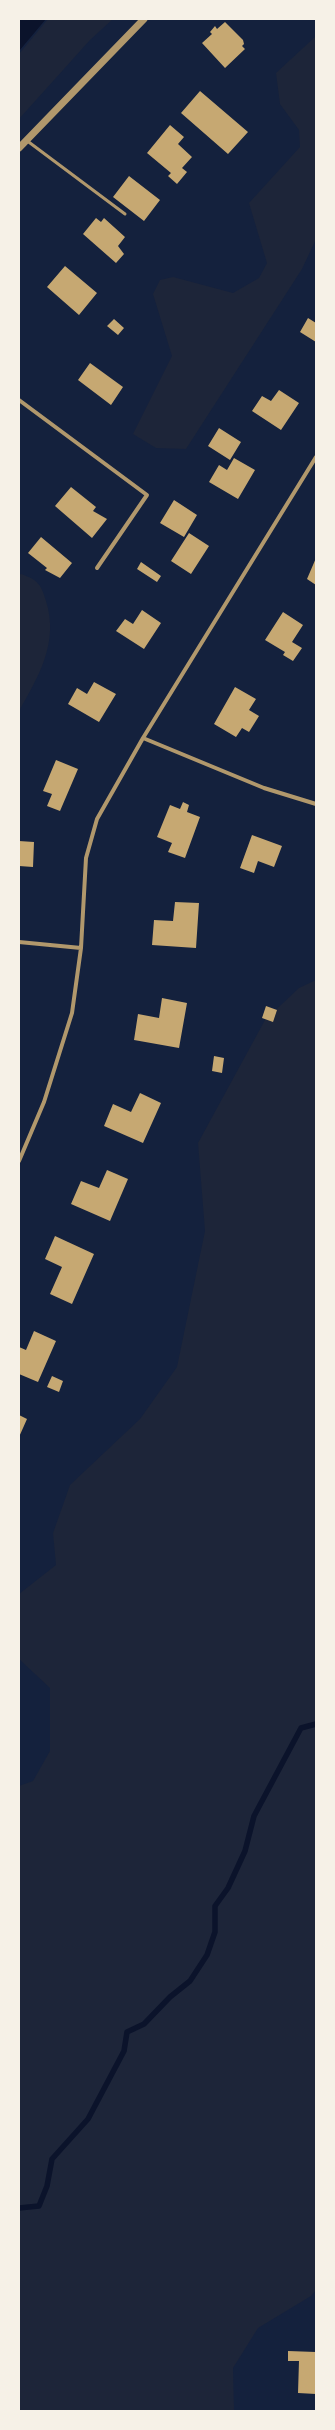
<!DOCTYPE html>
<html>
<head>
<meta charset="utf-8">
<style>
  body { margin:0 }
  #map { position:relative; width:335px; height:2430px; overflow:hidden; background:#14213d; font-family:"PT Sans Narrow",sans-serif }
  canvas { display:block }
  .frame { position:absolute; inset:0; border:20px solid #f6f1e7; pointer-events:none }
</style>
</head>
<body>
<div id="map">
<canvas width="335" height="2430"></canvas>
<div class="frame"></div>
</div>
<script>
const ctx = document.querySelector('canvas').getContext('2d');
ctx.lineJoin = 'round';
function fillPath(path, color) {
  ctx.fillStyle = color;
  ctx.fill(path, 'evenodd');
}
function stroke(path, color, width, dash) {
  ctx.strokeStyle = color;
  ctx.lineWidth = width;
  ctx.lineCap = dash ? 'butt' : 'round';
  ctx.setLineDash(dash || []);
  ctx.stroke(path);
}
fillPath(new Path2D(`
  M48,19H113L90,40L19,119V54Z
  M316,36V239L302,269L186,449L156,448L133,434L172,356L153,294L160,280L173,277L233,293L259,278L267,263L249,203L300,147L299,130L280,104L276,73Z
  M21,574C38,580 41,584 46,601C59,642 39,676 19,711V575Z
  M316,980V2290L311,2296L258,2328L233,2368L234,2411H19V1786L33,1781L50,1751V1688L19,1659V1594L56,1565L53,1533L70,1485L140,1419L177,1367L205,1231L198,1143L265,1020L299,988Z`), '#1d2539');
fillPath(new Path2D(`
  M19,19H46L19,51Z`), '#0b132b');
stroke(new Path2D(`
  M19,2208L39,2206L47,2186L52,2159L88,2119L124,2051L127,2032L144,2024L170,1997L190,1981L207,1955L215,1932V1906L228,1888L245,1851L254,1816L301,1728L316,1724`), '#0b132b', 5.5);
fillPath(new Path2D(`
  M225,22L243,40L244,44L242,46L245,49L225,68L202,43L212,34L210,32L215,26L217,29Z
  M200,91L248,132L228,154L181,113Z
  M170,125L184,137L178,144L192,157L182,168L187,172L177,184L168,176L171,173L147,153Z
  M129,176L160,200L144,221L113,197Z
  M96,218L101,222L104,218L125,237L118,246L124,254L116,263L83,234Z
  M65,266L97,293L79,315L47,287Z
  M308,318L316,323V342L300,332Z
  M114,319L124,328L118,335L107,326Z
  M90,363L123,387L111,405L78,380Z
  M279,390L299,403L281,430L252,411L262,396L271,401Z
  M219,428L241,442L230,460L208,446Z
  M234,458L255,470L238,499L209,482L219,465L227,470Z
  M71,487L96,507L93,511L107,519L92,538L55,506Z
  M174,500L197,515L184,537L160,523Z
  M189,533L209,546L191,574L171,561Z
  M41,537L72,563L60,578L45,570L47,568L28,553Z
  M316,558V585L307,579Z
  M141,562L161,576L157,582L137,569Z
  M142,610L161,623L144,649L116,631L125,619L133,624Z
  M283,612L303,625L292,642L302,648L293,661L283,655L285,652L265,640Z
  M94,682L116,694L99,722L68,704L77,688L87,694Z
  M235,687L256,699L249,710L259,716L249,732L242,728L236,737L214,724Z
  M56,760L78,769L60,811L47,806L52,794L43,791Z
  M183,802L189,805L187,812L200,817L185,858L168,852L172,843L157,837L170,805L180,809Z
  M252,835L282,846L274,867L258,861L254,873L240,868Z
  M19,841L34,842L33,867L19,866Z
  M175,902L199,903L196,948L152,945L154,920L173,921Z
  M162,998L187,1003L179,1048L134,1040L138,1014L159,1018Z
  M266,1006L277,1010L273,1022L262,1018Z
  M214,1056L224,1058L222,1073L212,1071Z
  M140,1093L161,1103L143,1143L104,1126L113,1104L131,1112Z
  M107,1170L128,1179L110,1221L71,1204L81,1181L99,1188Z
  M55,1236L94,1254L72,1304L50,1294L62,1267L45,1259Z
  M34,1331L56,1341L38,1382L19,1374V1347L26,1350Z
  M52,1376L63,1381L59,1392L47,1387Z
  M19,1415L27,1419L19,1437Z
  M288,2351L316,2352V2394L298,2393L299,2361H288Z`), '#c6a872');
stroke(new Path2D(`
  M26,140L125,214`), '#b1986c', 3);
stroke(new Path2D(`
  M19,400L147,495L97,568
  M143,738L264,788L316,804
  M19,942L81,948
  M19,1161L44,1102L72,1013L81,948L86,858L97,819L143,738L316,457`), '#b1986c', 4);
stroke(new Path2D(`
  M19,148L144,19`), '#b1986c', 7);
</script>
</body>
</html>
